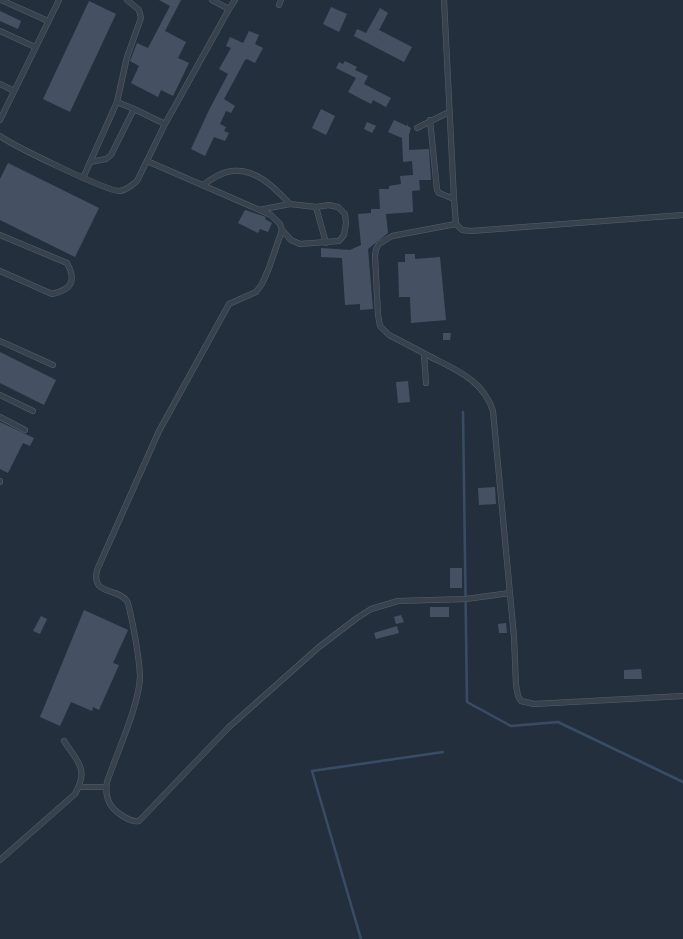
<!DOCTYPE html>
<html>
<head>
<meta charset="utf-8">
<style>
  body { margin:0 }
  canvas { display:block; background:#242f3e }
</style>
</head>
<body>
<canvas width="683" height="939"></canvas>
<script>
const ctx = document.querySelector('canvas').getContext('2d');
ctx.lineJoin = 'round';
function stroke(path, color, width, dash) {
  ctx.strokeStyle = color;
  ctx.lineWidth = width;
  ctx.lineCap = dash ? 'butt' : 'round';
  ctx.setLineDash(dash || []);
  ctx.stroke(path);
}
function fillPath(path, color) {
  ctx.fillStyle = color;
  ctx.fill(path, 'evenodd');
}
stroke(new Path2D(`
  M463,412L467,702L511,726L558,722L683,782
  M361,939L312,771L443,752`), '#394c67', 2.5);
fillPath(new Path2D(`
  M159,0H181L165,31L186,42L178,58L189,63L173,96L161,90L158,97L131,83L139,66L130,61L137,43L148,48L170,6Z
  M89,1L116,14L70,112L43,99Z
  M331,7L347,14L339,32L323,24Z
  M380,8L388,13L379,30L412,47L404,62L354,36L357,29L366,33Z
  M0,11L21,21L18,29L0,21Z
  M249,31L259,35L255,44L263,48L255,63L247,59L245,60L224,99L235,106L231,113L226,111L220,124L226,127L224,131L229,133L225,141L214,137L205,156L191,149L209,110L228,74L219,69L231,48L226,46L230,37L243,43Z
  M345,61L357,67L355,70L368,76L364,84L391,98L386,107L373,100L371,104L348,92L356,78L336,68L339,62L343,64Z
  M321,109L335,116L326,135L312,128Z
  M394,120L407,126L408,123V126L411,128L409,135V150L429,149L431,180H419L420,190L412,191L413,212L386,214L388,233L368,249L373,309L360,310V304L345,305L342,258L321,257V248L350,250L361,245L358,214L371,213V209H380L379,189H389V186L401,184L400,176L413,175L412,161L403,162L402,138L388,132Z
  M367,122L376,126L372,133L364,129Z
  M8,163L99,208L75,257L0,220V179Z
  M245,210L266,217L265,219L272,223L268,232L260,229L258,233L238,223Z
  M405,254H415V259L440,257L446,320L411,323L410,297H399L398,262H405Z
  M443,333H451L450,340H443Z
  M0,352L56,380L44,405L0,383Z
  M408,381L410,402L398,403L396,382Z
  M0,422L34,438L30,446L23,443L8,473L0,469Z
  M495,487L496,504L479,505L478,488Z
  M450,568H462V588H450Z
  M430,607H449V617H430Z
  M84,610L128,630L113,663L119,665L99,710L93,707L92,711L71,702L60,726L40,717Z
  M401,615L404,622L396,624L394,617Z
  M41,616L47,619L40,634L33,631Z
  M506,623L507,633H499L498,624Z
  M397,626L399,633L376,639L374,633Z
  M641,669L642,679H624V670Z`), '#455162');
const service = new Path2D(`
  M1,0L48,21
  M212,0L229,9
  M444,0L454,199L456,224L462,230L471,231L683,215
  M279,5L281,0
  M0,31L35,47
  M0,84L14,91
  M117,102L134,109
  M0,120L59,0
  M430,120L437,190L439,193L454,199
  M417,128L449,112
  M0,136C14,146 108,192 120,191C127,190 132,185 137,181L165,124L229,9L235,0
  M147,161L271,215L280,224L282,230L291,240L300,244L339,241L344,235L346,223L345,214L338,207L329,205L316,207L290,204L259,210
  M90,162L106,159L111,155L134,109L165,124
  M83,178L117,102L127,57L141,18L139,10L127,0
  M203,185C210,180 218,174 227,172C253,165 274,187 290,204
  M316,207L326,243
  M456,224L392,236L379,244L376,249L375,256L378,315L380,326L389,335C401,341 414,348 427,355C454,369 483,379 493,411L514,637L516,685L518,696L521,701L534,704L683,696
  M282,230L269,268L262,284L256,292L229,304L159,431L97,570C91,596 117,587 127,601C129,605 130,612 131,616C135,635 139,656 140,676C140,703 116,755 107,782C106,788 106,796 109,802C113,811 130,823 139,821L229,727L319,647L357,618L371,609L398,601L466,599L510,593
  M0,235L67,263C77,281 71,290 52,294L0,271
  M0,341L53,365
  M424,354L426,383
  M0,395L33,411
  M0,417L25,430
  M0,481V482
  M79,787H106
  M0,860L75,794C89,769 78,762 64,741`);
stroke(service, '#565f6c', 6);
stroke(service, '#38414e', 5);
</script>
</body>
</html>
